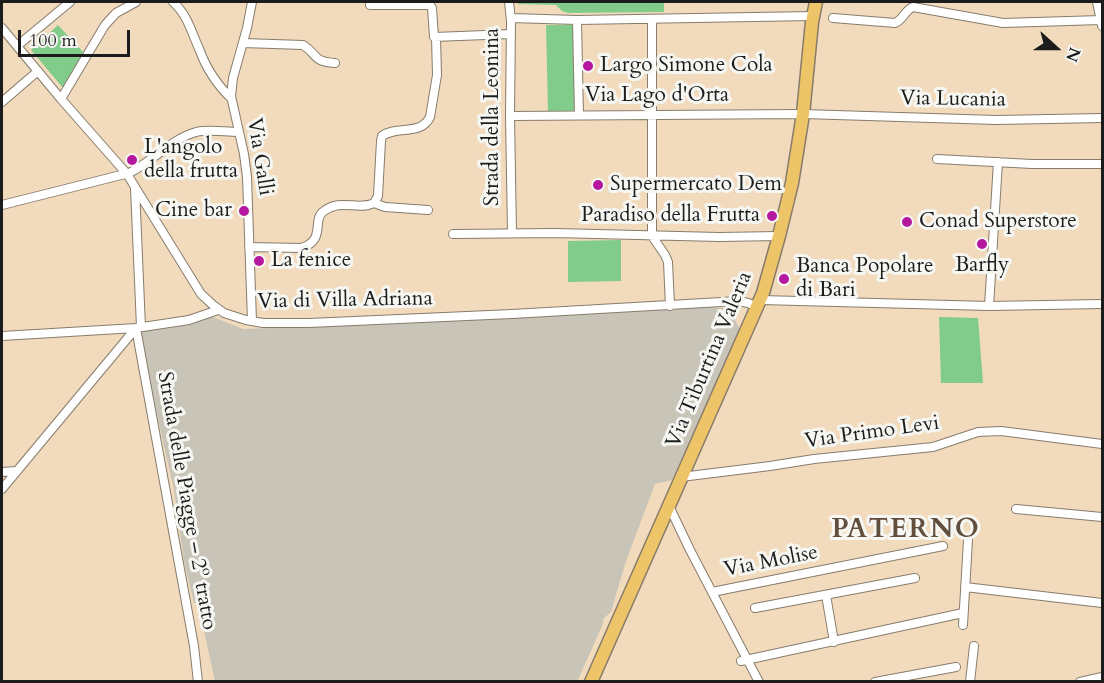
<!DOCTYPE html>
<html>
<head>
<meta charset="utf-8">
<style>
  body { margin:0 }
  #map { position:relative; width:1104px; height:683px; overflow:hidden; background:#f2dbbd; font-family:Cardo,serif }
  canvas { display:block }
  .frame { position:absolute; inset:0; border:3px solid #1c1c1c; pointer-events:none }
  .north { position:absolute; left:1026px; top:18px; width:60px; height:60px; -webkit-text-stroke:4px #f6f6f2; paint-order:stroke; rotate:111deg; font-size:16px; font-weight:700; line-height:24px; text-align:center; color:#1c1c1c }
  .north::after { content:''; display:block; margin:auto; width:21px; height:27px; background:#1c1c1c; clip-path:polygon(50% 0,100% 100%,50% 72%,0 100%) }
  .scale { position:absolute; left:18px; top:30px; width:112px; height:27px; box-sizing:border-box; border:3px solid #1c1c1c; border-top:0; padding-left:8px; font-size:18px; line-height:21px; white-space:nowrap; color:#1c1c1c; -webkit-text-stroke:4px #f6f6f2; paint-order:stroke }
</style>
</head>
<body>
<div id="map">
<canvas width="1104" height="683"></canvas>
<div class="frame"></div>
<div class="north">N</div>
<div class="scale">100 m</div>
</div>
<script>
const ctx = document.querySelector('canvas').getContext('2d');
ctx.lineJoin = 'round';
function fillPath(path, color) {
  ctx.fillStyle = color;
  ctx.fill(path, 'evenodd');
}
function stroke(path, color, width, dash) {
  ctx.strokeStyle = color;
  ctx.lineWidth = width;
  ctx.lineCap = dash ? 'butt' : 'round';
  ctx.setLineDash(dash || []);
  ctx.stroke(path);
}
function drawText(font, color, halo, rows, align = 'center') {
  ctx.font = font + ' Cardo,serif';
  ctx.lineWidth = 6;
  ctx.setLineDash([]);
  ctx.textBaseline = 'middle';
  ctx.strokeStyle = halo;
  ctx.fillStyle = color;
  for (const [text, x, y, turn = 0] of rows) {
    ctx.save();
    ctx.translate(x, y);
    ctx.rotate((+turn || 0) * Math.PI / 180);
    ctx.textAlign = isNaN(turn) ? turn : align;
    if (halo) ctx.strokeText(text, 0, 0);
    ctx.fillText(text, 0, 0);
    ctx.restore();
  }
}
fillPath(new Path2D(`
  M705,307L728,308L740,329L672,480L655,484L626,561L611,612L604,618L602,626L577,682L215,681L198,603H194L184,561L174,490L139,335L144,329L189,323L213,317L243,329L302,327Z`), '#c8c4b8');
fillPath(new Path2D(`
  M518,2H664V12L568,13L562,11L556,5L518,4Z
  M58,25L83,52L73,71L63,88L31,50Z
  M546,25H574L575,112H548Z
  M621,240V281L568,282V241Z
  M939,317L978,318L983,383H941Z`), '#81cc8a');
const minor = new Path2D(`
  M173,2C188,15 192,34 200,51C206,68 218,86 231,98
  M509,2L511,21L510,116L512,233
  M1097,2L1102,26
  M370,5H430L432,8L434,37L511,34
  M511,18L577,20L813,16
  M833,18L895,23C903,20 905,10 913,7L1003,23L1101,20
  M652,19V236L665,255L668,262L670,306
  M577,20L579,115
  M2,28L61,99L127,174L201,294L213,305L224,313L246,320L263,323H309L512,314L739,301L748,303L758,307
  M243,43L303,45C319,55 311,61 335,63
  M17,46L70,2
  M61,99L105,25L116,13L136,2
  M2,102L38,71
  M510,116L803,114L996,120L1102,118
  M937,159L1032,164H1102
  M135,188L141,327
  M374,203L385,207L428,210
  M2,205L129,173C152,162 171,139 196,132C209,129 225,132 238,132
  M453,234L555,233L719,237L779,236
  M249,247L301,248C327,240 311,220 324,211C341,198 358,211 374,203L378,196L381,141L382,136C397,125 421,136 430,117L437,75L436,37
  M761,300L989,306L1102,304
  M989,306L998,162
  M252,321L247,177L244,154L231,96L233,78L247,28L252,2
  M136,328L194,646L198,682
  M2,336L136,328L189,320L218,310
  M2,472L16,471
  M681,477L770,466L814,459L933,447L978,432L1001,431L1102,444
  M2,489L136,328
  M669,506L690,550L759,682
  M1016,509L1102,517
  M965,587L1102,603
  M712,592L943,546
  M826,595L834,642
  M755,608L915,578
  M963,625L968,540
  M741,661L963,613
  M875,682L956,667
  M970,682L974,646
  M1080,682L1102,677`);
const primary = new Path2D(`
  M591,682L763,293L779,236L792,183L803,114L812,22L816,2`);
stroke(minor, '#877c6c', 10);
stroke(primary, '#877c6c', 15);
stroke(minor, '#fff', 8);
stroke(primary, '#eec469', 12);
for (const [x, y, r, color] of [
  [588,66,6,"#b5179e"],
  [132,160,6,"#b5179e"],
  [598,185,6,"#b5179e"],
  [244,211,6,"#b5179e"],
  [772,216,6,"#b5179e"],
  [907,222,6,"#b5179e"],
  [982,244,6,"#b5179e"],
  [259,261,6,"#b5179e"],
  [784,279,6,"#b5179e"]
]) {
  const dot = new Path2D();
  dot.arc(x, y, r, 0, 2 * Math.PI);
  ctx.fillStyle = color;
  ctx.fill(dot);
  stroke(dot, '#f6f6f2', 2);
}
drawText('21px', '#1c1c1c', '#f6f6f2', [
  ["Largo Simone Cola",600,66],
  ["L'angolo",144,148],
  ["della frutta",144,172],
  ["Supermercato Dem",610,185],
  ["Cine bar",232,211,"right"],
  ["Paradiso della Frutta",760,216,"right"],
  ["Conad Superstore",919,222],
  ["La fenice",271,261],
  ["Barfly",982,266,"center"],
  ["Banca Popolare",796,267],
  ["di Bari",796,291]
], 'left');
drawText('21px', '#1c1c1c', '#f6f6f2', [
  ["Via Lago d'Orta",657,96],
  ["Via Lucania",953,100,1],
  ["Strada della Leonina",493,117,-90],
  ["Via Galli",259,157,81],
  ["Via di Villa Adriana",345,301,-1],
  ["Via Tiburtina Valeria",710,360,-67],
  ["Via Primo Levi",872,433,-8],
  ["Strada delle Piagge – 2º tratto",186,501,80],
  ["Via Molise",771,562,-11]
]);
ctx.letterSpacing = '1.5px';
drawText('bold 27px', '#614e3d', '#f6f6f2', [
  ["PATERNO",906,531]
]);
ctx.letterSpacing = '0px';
</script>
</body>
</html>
